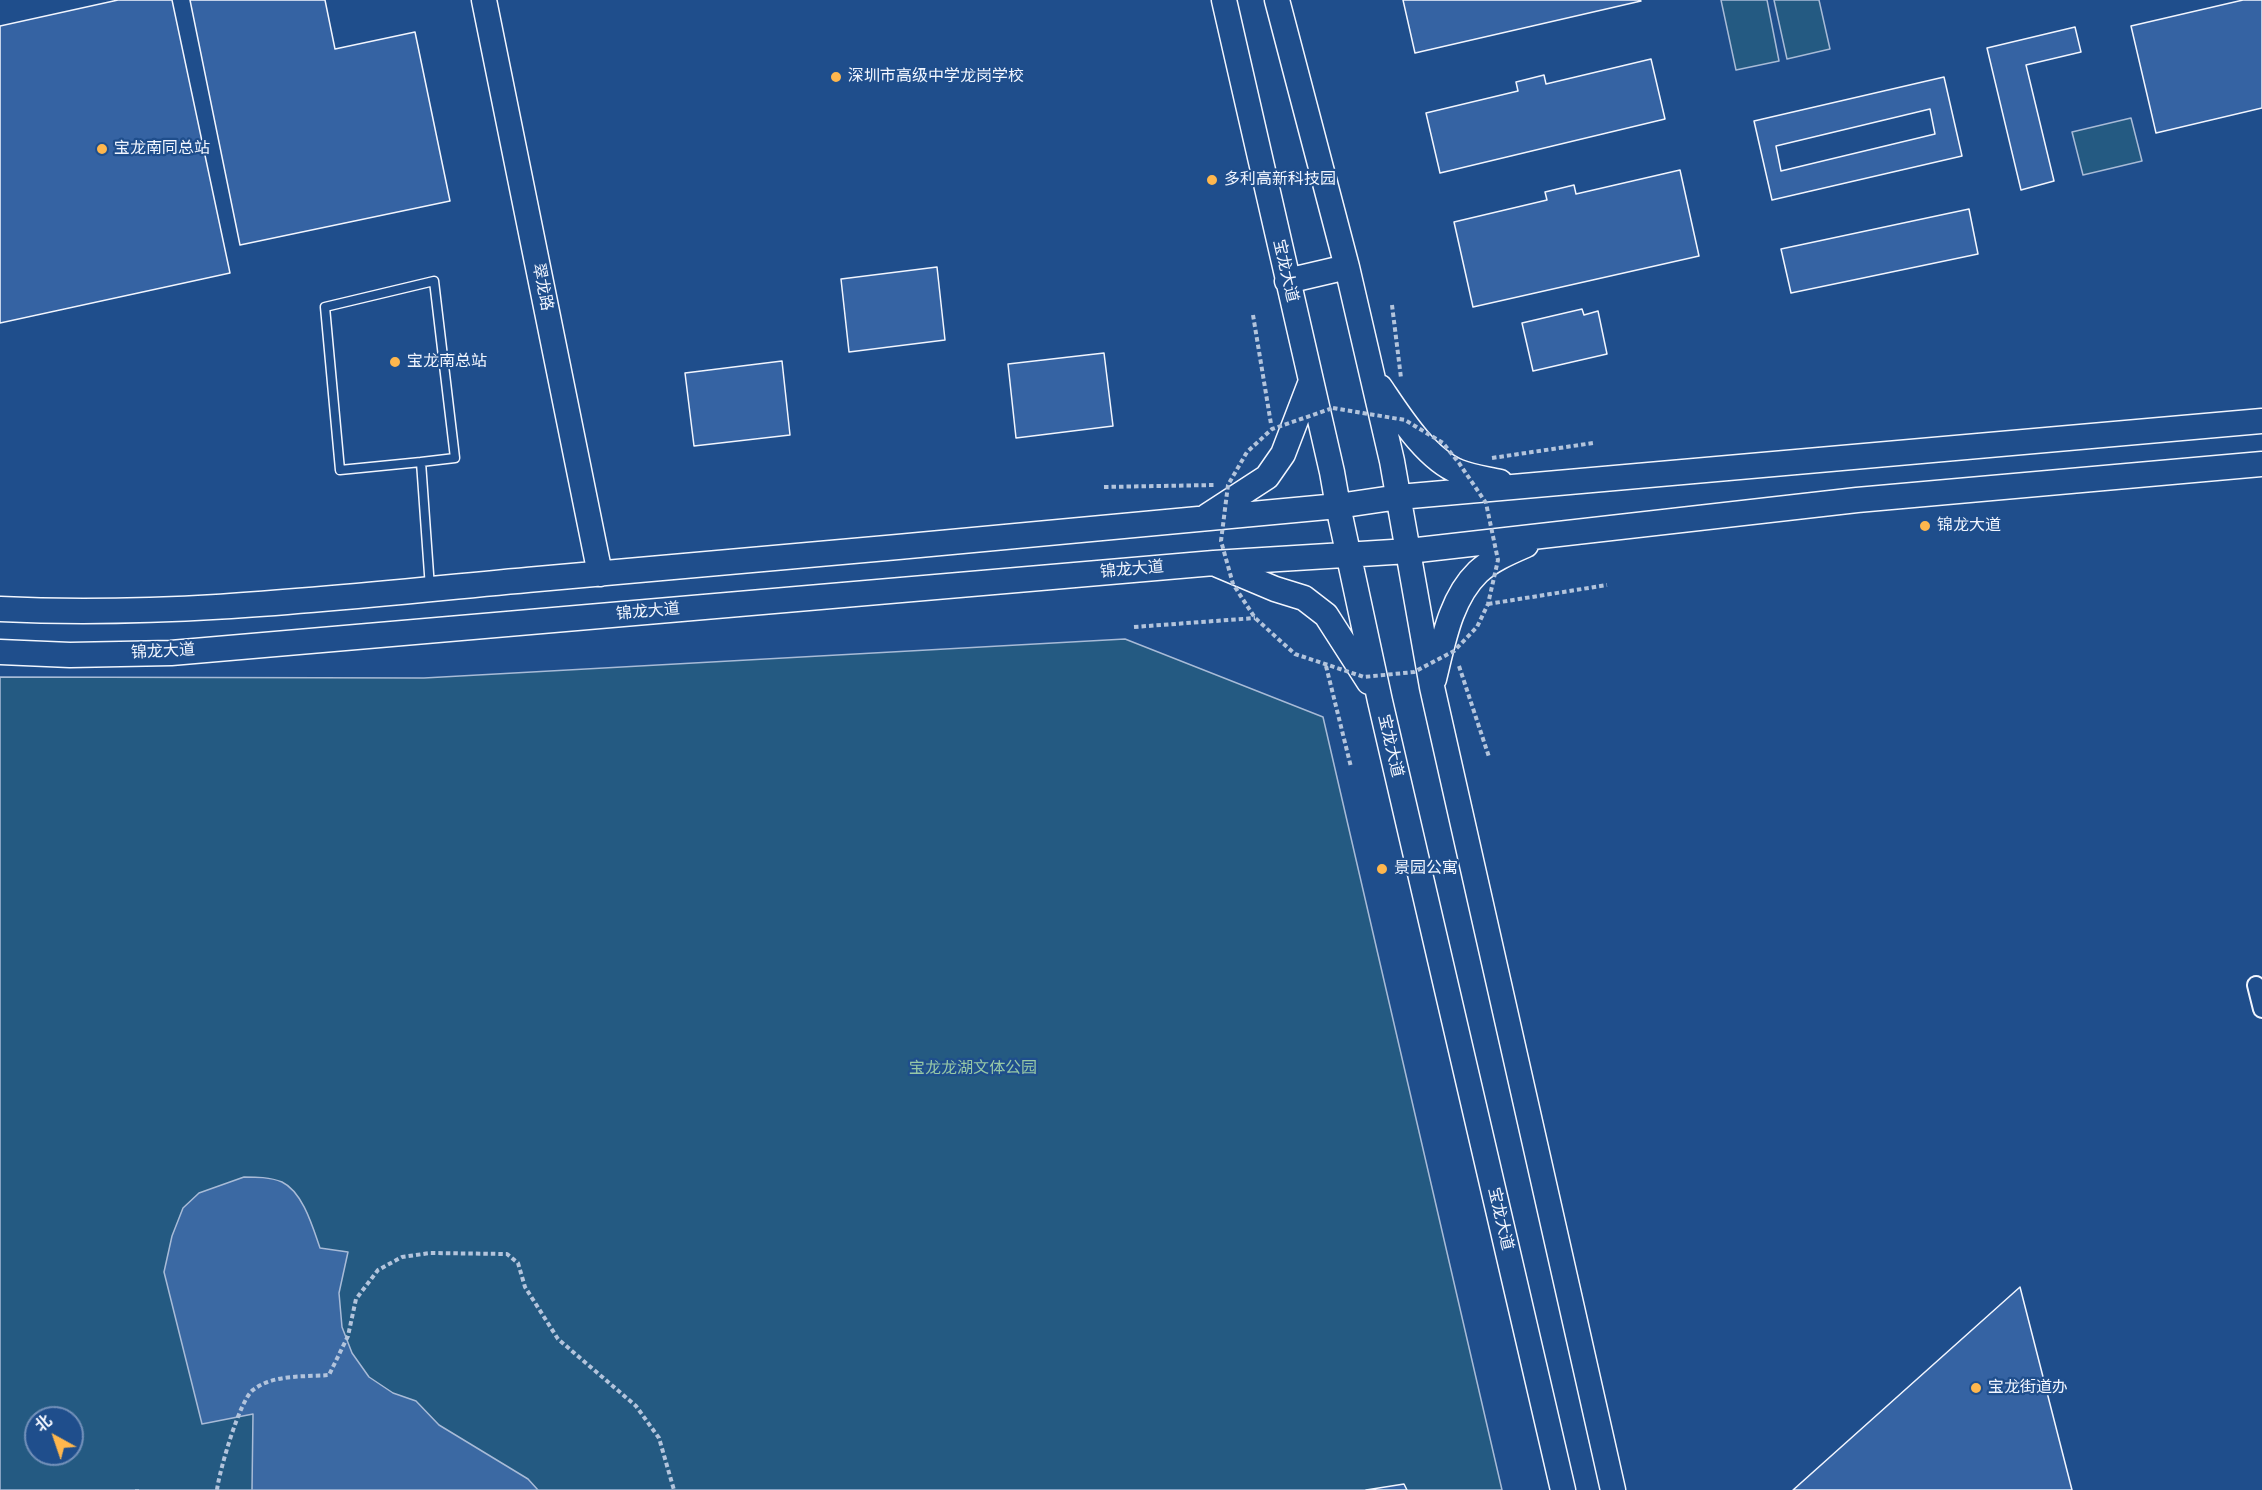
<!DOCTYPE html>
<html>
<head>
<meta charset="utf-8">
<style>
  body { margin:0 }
  #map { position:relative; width:2262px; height:1490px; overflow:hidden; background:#1f4e8c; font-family:"Varela Round","Noto Sans SC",sans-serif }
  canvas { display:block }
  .north { position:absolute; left:24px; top:1406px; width:60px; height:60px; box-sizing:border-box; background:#1f4e8c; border:2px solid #7391ba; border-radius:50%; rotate:320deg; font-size:16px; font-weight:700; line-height:24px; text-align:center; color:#f2f6ff }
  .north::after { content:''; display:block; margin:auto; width:21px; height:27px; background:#ffb74d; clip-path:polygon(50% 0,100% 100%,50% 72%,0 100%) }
</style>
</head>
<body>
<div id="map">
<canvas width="2262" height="1490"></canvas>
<div class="north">北</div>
</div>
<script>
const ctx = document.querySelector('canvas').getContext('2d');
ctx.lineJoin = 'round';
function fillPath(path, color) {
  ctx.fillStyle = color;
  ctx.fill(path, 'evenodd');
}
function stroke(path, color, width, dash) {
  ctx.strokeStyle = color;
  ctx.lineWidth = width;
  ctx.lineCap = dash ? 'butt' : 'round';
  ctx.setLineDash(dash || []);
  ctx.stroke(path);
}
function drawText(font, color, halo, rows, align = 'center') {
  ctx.font = font + ' "Varela Round","Noto Sans SC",sans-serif';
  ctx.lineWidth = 4.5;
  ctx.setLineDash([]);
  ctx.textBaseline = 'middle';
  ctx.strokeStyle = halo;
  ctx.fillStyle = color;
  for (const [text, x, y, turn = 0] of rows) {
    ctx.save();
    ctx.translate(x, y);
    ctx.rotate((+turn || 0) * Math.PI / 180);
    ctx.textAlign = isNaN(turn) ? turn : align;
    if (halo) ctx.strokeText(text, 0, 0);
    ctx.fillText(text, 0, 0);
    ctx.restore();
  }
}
const green = new Path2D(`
  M1721,0H1767L1779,61L1736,70Z
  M1774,0H1819L1830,49L1787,59Z
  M2131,118L2142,161L2083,175L2072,132Z
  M1125,639L1323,717L1502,1490H0V677L424,678ZM36,1418H72V1454H36Z`);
fillPath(green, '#245a82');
stroke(green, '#a8bbd7', 1.5);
const water = new Path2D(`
  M244,1177C256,1177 270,1177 282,1182C303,1192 313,1228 320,1248L348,1252L339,1293L342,1327L352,1353L369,1377L393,1393L416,1401L439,1425L528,1479L538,1490H252L253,1414L202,1424L164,1272L172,1236L183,1208L199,1193Z`);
fillPath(water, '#3b69a3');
stroke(water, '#a8bbd7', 1.5);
const building = new Path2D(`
  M118,0H172L230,273L0,323V26Z
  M190,0H325L335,49L415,32L450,201L240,245Z
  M1403,0H1640L1641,1L1415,53Z
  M2243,0H2262V108L2156,133L2131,26Z
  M2075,27L2081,52L2026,65L2054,181L2021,190L1987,48Z
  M1651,59L1665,119L1440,173L1426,113L1518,91L1516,82L1544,75L1546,84Z
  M1944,77L1962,156L1772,200L1754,121ZM1930,109L1935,134L1781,171L1776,146Z
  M1680,170L1699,256L1473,307L1454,222L1547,200L1545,192L1574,185L1576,194Z
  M1969,209L1978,254L1791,293L1781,249Z
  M937,267L945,340L849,352L841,279Z
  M1582,309L1584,315L1598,311L1607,354L1533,371L1522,323Z
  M1104,353L1113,426L1016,438L1008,364Z
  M782,361L790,435L694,446L685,373Z
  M2020,1287L2072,1490H1793Z
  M1404,1484L1407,1490H1366Z`);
fillPath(building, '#3563a3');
stroke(building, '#f2f6ff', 1.5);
const lane = new Path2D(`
  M421,462L340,470L325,307L434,281L455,458L421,462L430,588`);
const street = new Path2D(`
  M2256,985L2262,1009`);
const secondary = new Path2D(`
  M484,0L600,574
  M1224,0L1332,472L1338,506L1380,701L1563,1490
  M1277,0L1347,267L1392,461L1432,687L1613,1490
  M1287,281L1347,267
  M1380,387C1399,415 1426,459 1459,472C1471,477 1487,479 1500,482
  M1207,516L1267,477L1283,454L1311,381
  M1218,565L1275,589L1304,598L1326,615L1369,682
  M0,609C180,618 359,595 538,579C805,556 1071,531 1338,506L1399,497L2262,421
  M0,652L70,655L171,653L1214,563L1409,551L1857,500L2262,464
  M1434,679C1443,643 1450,599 1478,572C1491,560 1510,552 1526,545`);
stroke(lane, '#f2f6ff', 11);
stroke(street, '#f2f6ff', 20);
stroke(secondary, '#f2f6ff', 27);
stroke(new Path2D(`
  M1392,305L1401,378
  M1253,315L1271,424
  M1492,458L1593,443
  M1104,487L1214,485
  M1488,604L1607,585
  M1134,627L1255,618
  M1326,666L1351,767
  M1459,666L1489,757
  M137,1489V1490
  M217,1490C219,1472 240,1399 253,1390C273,1374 305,1377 329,1375L348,1336L356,1299L378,1270L402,1257L430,1253L507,1254L518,1263L525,1287L558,1339L636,1406L659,1438L674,1490`), '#b3c4dc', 4, [4.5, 3]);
stroke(lane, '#1f4e8c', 8);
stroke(street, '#1f4e8c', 16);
stroke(secondary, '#1f4e8c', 24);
stroke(new Path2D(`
  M1333,408L1405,420L1443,443L1459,463L1486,503L1498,560L1488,604L1477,627L1454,651L1414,672L1364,677L1295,654L1255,618L1233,584L1221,541L1228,485L1247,452L1272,429Z`), '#b3c4dc', 4, [4.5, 3]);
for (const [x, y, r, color] of [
  [836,77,6,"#ffb74d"],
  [102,149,6,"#ffb74d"],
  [1212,180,6,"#ffb74d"],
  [395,362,6,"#ffb74d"],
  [1925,526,6,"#ffb74d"],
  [1382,869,6,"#ffb74d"],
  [1976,1388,6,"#ffb74d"]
]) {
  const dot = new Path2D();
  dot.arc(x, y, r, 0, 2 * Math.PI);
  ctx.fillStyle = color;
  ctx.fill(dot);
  stroke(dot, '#1f4e8c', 2);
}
drawText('16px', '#f2f6ff', '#1f4e8c', [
  ["深圳市高级中学龙岗学校",848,77],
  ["宝龙南同总站",114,149],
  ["多利高新科技园",1224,180],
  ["宝龙南总站",407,362],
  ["锦龙大道",1937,526],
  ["景园公寓",1394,869],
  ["宝龙街道办",1988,1388]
], 'left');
drawText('16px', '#f2f6ff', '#1f4e8c', [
  ["宝龙大道",1285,271,77],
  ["翠龙路",542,287,79],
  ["锦龙大道",1132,570,-5],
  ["锦龙大道",648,612,-5],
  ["锦龙大道",163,652,-3],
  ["宝龙大道",1390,746,77],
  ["宝龙大道",1500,1219,77]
]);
drawText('16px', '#97c8a6', '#1f4e8c', [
  ["宝龙龙湖文体公园",973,1069]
]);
</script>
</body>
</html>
